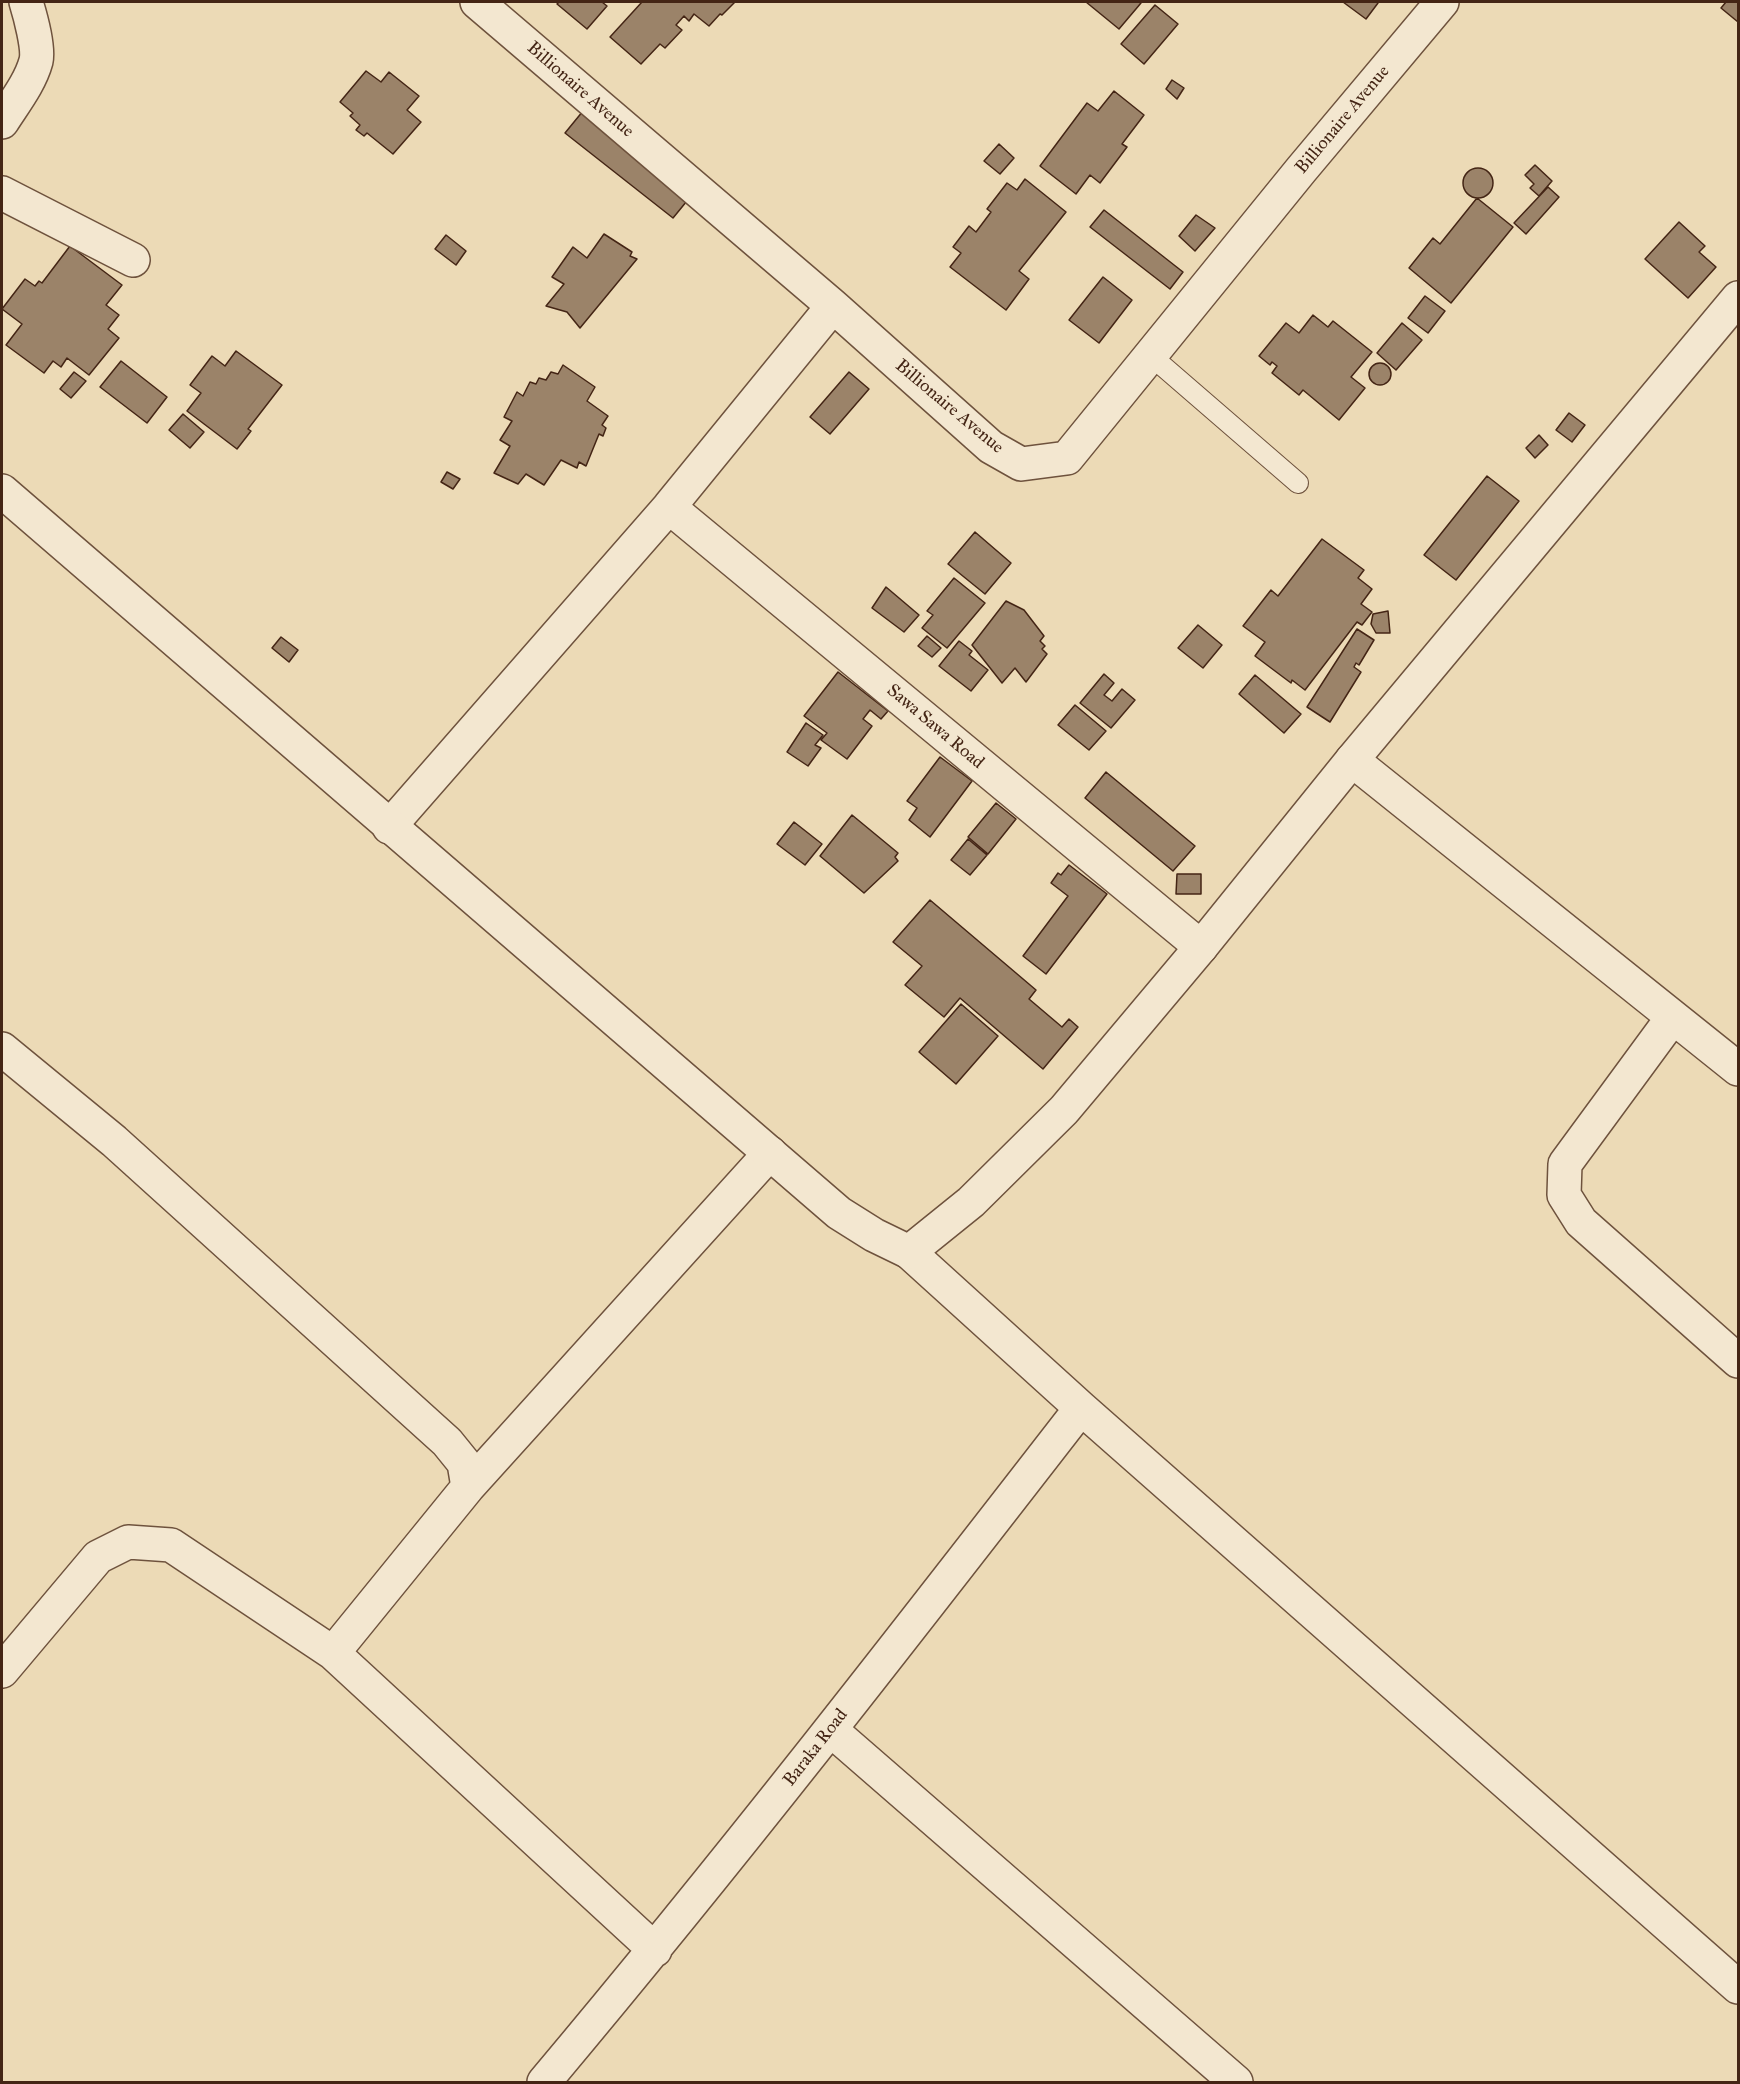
<!DOCTYPE html>
<html>
<head>
<meta charset="utf-8">
<style>
  body { margin:0 }
  #map { position:relative; width:1740px; height:2084px; overflow:hidden; background:#ecdab6; font-family:"IM FELL Great Primer",serif }
  canvas { display:block }
  .frame { position:absolute; inset:0; border:3px solid #442515; pointer-events:none }
</style>
</head>
<body>
<div id="map">
<canvas width="1740" height="2084"></canvas>
<div class="frame"></div>
</div>
<script>
const ctx = document.querySelector('canvas').getContext('2d');
ctx.lineJoin = 'round';
function fillPath(path, color) {
  ctx.fillStyle = color;
  ctx.fill(path, 'evenodd');
}
function stroke(path, color, width, dash) {
  ctx.strokeStyle = color;
  ctx.lineWidth = width;
  ctx.lineCap = dash ? 'butt' : 'round';
  ctx.setLineDash(dash || []);
  ctx.stroke(path);
}
function drawText(font, color, halo, rows, align = 'center') {
  ctx.font = font + ' "IM FELL Great Primer",serif';
  ctx.lineWidth = 6;
  ctx.setLineDash([]);
  ctx.textBaseline = 'middle';
  ctx.strokeStyle = halo;
  ctx.fillStyle = color;
  for (const [text, x, y, turn = 0] of rows) {
    ctx.save();
    ctx.translate(x, y);
    ctx.rotate((+turn || 0) * Math.PI / 180);
    ctx.textAlign = isNaN(turn) ? turn : align;
    if (halo) ctx.strokeText(text, 0, 0);
    ctx.fillText(text, 0, 0);
    ctx.restore();
  }
}
const building = new Path2D(`
  M559,2H602L607,6L587,29L557,4Z
  M642,2H735L722,15L720,14L709,26L694,14L689,21L684,16L676,25L682,30L665,48L660,44L641,64L610,37Z
  M1086,2H1139L1141,3L1119,29Z
  M1343,2H1377L1378,3L1366,19Z
  M1726,2H1738V22L1721,8Z
  M1155,5L1178,24L1144,64L1121,44Z
  M366,71L381,82L389,72L419,96L407,110L421,122L393,154L367,133L364,136L356,130L360,125L350,116L353,113L340,102Z
  M1172,80L1184,88L1177,99L1166,89Z
  M1114,91L1144,115L1122,144L1127,147L1100,183L1090,175L1076,194L1040,166L1087,103L1098,111Z
  M583,111L691,196L673,218L565,133Z
  M999,144L1014,158L1000,174L984,161Z
  M1535,165L1552,181L1539,196L1530,188L1534,184L1525,175Z
  M1463 183a15 15 0 1 1 30 0a15 15 0 1 1-30 0Z
  M1025,179L1066,212L1019,271L1029,279L1006,310L950,267L961,253L953,247L969,226L976,232L991,212L987,209L1007,183L1017,190Z
  M1548,187L1559,197L1526,234L1514,223Z
  M1477,198L1513,227L1451,303L1409,268L1433,238L1440,244Z
  M1104,210L1183,272L1170,289L1090,227Z
  M1196,215L1215,228L1195,251L1179,236Z
  M1679,222L1705,246L1699,252L1716,267L1688,298L1645,259Z
  M604,234L632,252L630,256L637,259L580,328L567,312L546,306L564,284L552,277L573,247L587,258Z
  M446,235L466,251L456,265L435,249Z
  M70,246L122,285L106,305L119,315L108,329L119,338L89,375L67,358L61,367L53,361L44,373L6,345L22,324L2,309L25,279L35,286L39,281L42,283Z
  M1103,277L1132,300L1099,343L1069,320Z
  M1425,296L1445,311L1428,333L1408,318Z
  M1313,315L1328,327L1333,321L1372,352L1351,377L1365,388L1339,420L1303,390L1299,395L1272,373L1277,366L1272,362L1270,365L1259,356L1286,323L1299,333Z
  M1402,323L1422,340L1396,370L1377,353Z
  M236,351L282,385L248,429L251,431L237,449L187,411L201,393L190,385L212,356L225,366Z
  M121,361L167,397L147,423L100,387Z
  M1369 374a11 11 0 1 1 22 0a11 11 0 1 1-22 0Z
  M563,365L595,387L587,401L608,416L602,425L606,428L603,436L599,434L586,466L579,462L577,468L561,460L544,485L526,474L518,484L494,473L510,446L500,440L512,421L504,417L517,392L523,396L530,382L536,384L539,378L546,380L551,372L558,374Z
  M74,372L86,381L71,398L60,389Z
  M849,372L869,389L830,434L810,417Z
  M1569,413L1585,425L1572,442L1556,430Z
  M183,414L204,432L190,448L169,430Z
  M1539,435L1548,445L1535,458L1526,448Z
  M447,472L460,479L453,489L441,482Z
  M1487,476L1519,501L1456,580L1424,555Z
  M975,532L1011,563L985,594L948,564Z
  M1322,539L1364,570L1358,578L1372,589L1361,604L1372,612L1362,625L1357,622L1305,690L1292,680L1291,683L1255,656L1265,642L1243,626L1271,590L1278,596Z
  M954,578L985,603L947,648L922,628L933,615L927,611Z
  M886,587L919,615L904,632L872,608Z
  M1006,601L1024,610L1044,636L1040,641L1045,646L1042,649L1047,654L1026,682L1015,668L1002,683L972,645Z
  M1388,611L1390,633H1376L1371,624L1373,614Z
  M1198,625L1222,645L1203,668L1178,648Z
  M1357,629L1374,640L1359,665L1356,663L1354,667L1361,672L1330,722L1307,707Z
  M927,636L941,648L932,657L918,646Z
  M281,637L298,650L289,662L272,648Z
  M959,641L972,651L969,655L988,670L971,691L939,666Z
  M838,672L888,711L881,719L870,710L863,719L872,726L847,759L821,740L827,733L804,716Z
  M1104,674L1114,683L1104,695L1112,701L1122,689L1135,700L1111,728L1080,703Z
  M1255,675L1301,714L1284,733L1239,694Z
  M1075,705L1106,731L1089,750L1058,725Z
  M806,723L823,735L815,745L821,748L808,766L787,752Z
  M940,757L972,781L930,837L909,820L917,808L907,801Z
  M1106,772L1195,846L1173,871L1085,798Z
  M996,803L1016,819L988,854L968,837Z
  M852,815L898,853L895,857L898,861L864,893L820,856Z
  M794,822L822,844L805,865L777,844Z
  M968,839L987,855L970,875L951,860Z
  M1069,865L1107,894L1046,974L1023,956L1068,896L1051,883L1058,873L1061,875Z
  M1177,874H1201V894H1176Z
  M930,900L1036,990L1029,999L1062,1027L1069,1019L1078,1027L1043,1069L960,998L944,1017L905,985L922,966L893,942Z
  M961,1004L998,1036L956,1084L919,1052Z`);
fillPath(building, '#9b8369');
stroke(building, '#442515', 1.5);
const service = new Path2D(`
  M1150,355L1298,483`);
const minor = new Path2D(`
  M477,2L833,306L991,447L1021,464L1067,458L1301,170L1442,2
  M2,122C14,103 30,83 36,61C39,48 30,15 26,2
  M2,193L133,260
  M669,507L1201,947
  M1352,760L1738,1069
  M389,827L669,507L833,306
  M1673,1017L1565,1164L1564,1195L1581,1222L1738,1361
  M2,1049L114,1141L447,1442L464,1463L468,1487L333,1653
  M909,1252L1081,1408L1738,1987
  M468,1487L770,1153
  M2,1671L98,1557L128,1542L171,1545L333,1653L655,1950
  M831,1730L1236,2082
  M544,2082C729,1862 905,1635 1081,1408`);
const tertiary = new Path2D(`
  M2,491L839,1213L874,1235L909,1252L971,1202L1064,1110L1201,947L1352,760L1738,298`);
stroke(service, '#6e523d', 22);
stroke(minor, '#6e523d', 36);
stroke(tertiary, '#6e523d', 36);
stroke(service, '#f3e7d0', 20);
stroke(minor, '#f3e7d0', 33);
stroke(tertiary, '#f3e7d0', 33);
drawText('18px', '#442515', '#f3e7d0', [
  ["Billionaire Avenue",580,90,41],
  ["Billionaire Avenue",1343,120,-50],
  ["Billionaire Avenue",949,407,40],
  ["Sawa Sawa Road",935,727,40],
  ["Baraka Road",816,1748,-52]
]);
</script>
</body>
</html>
